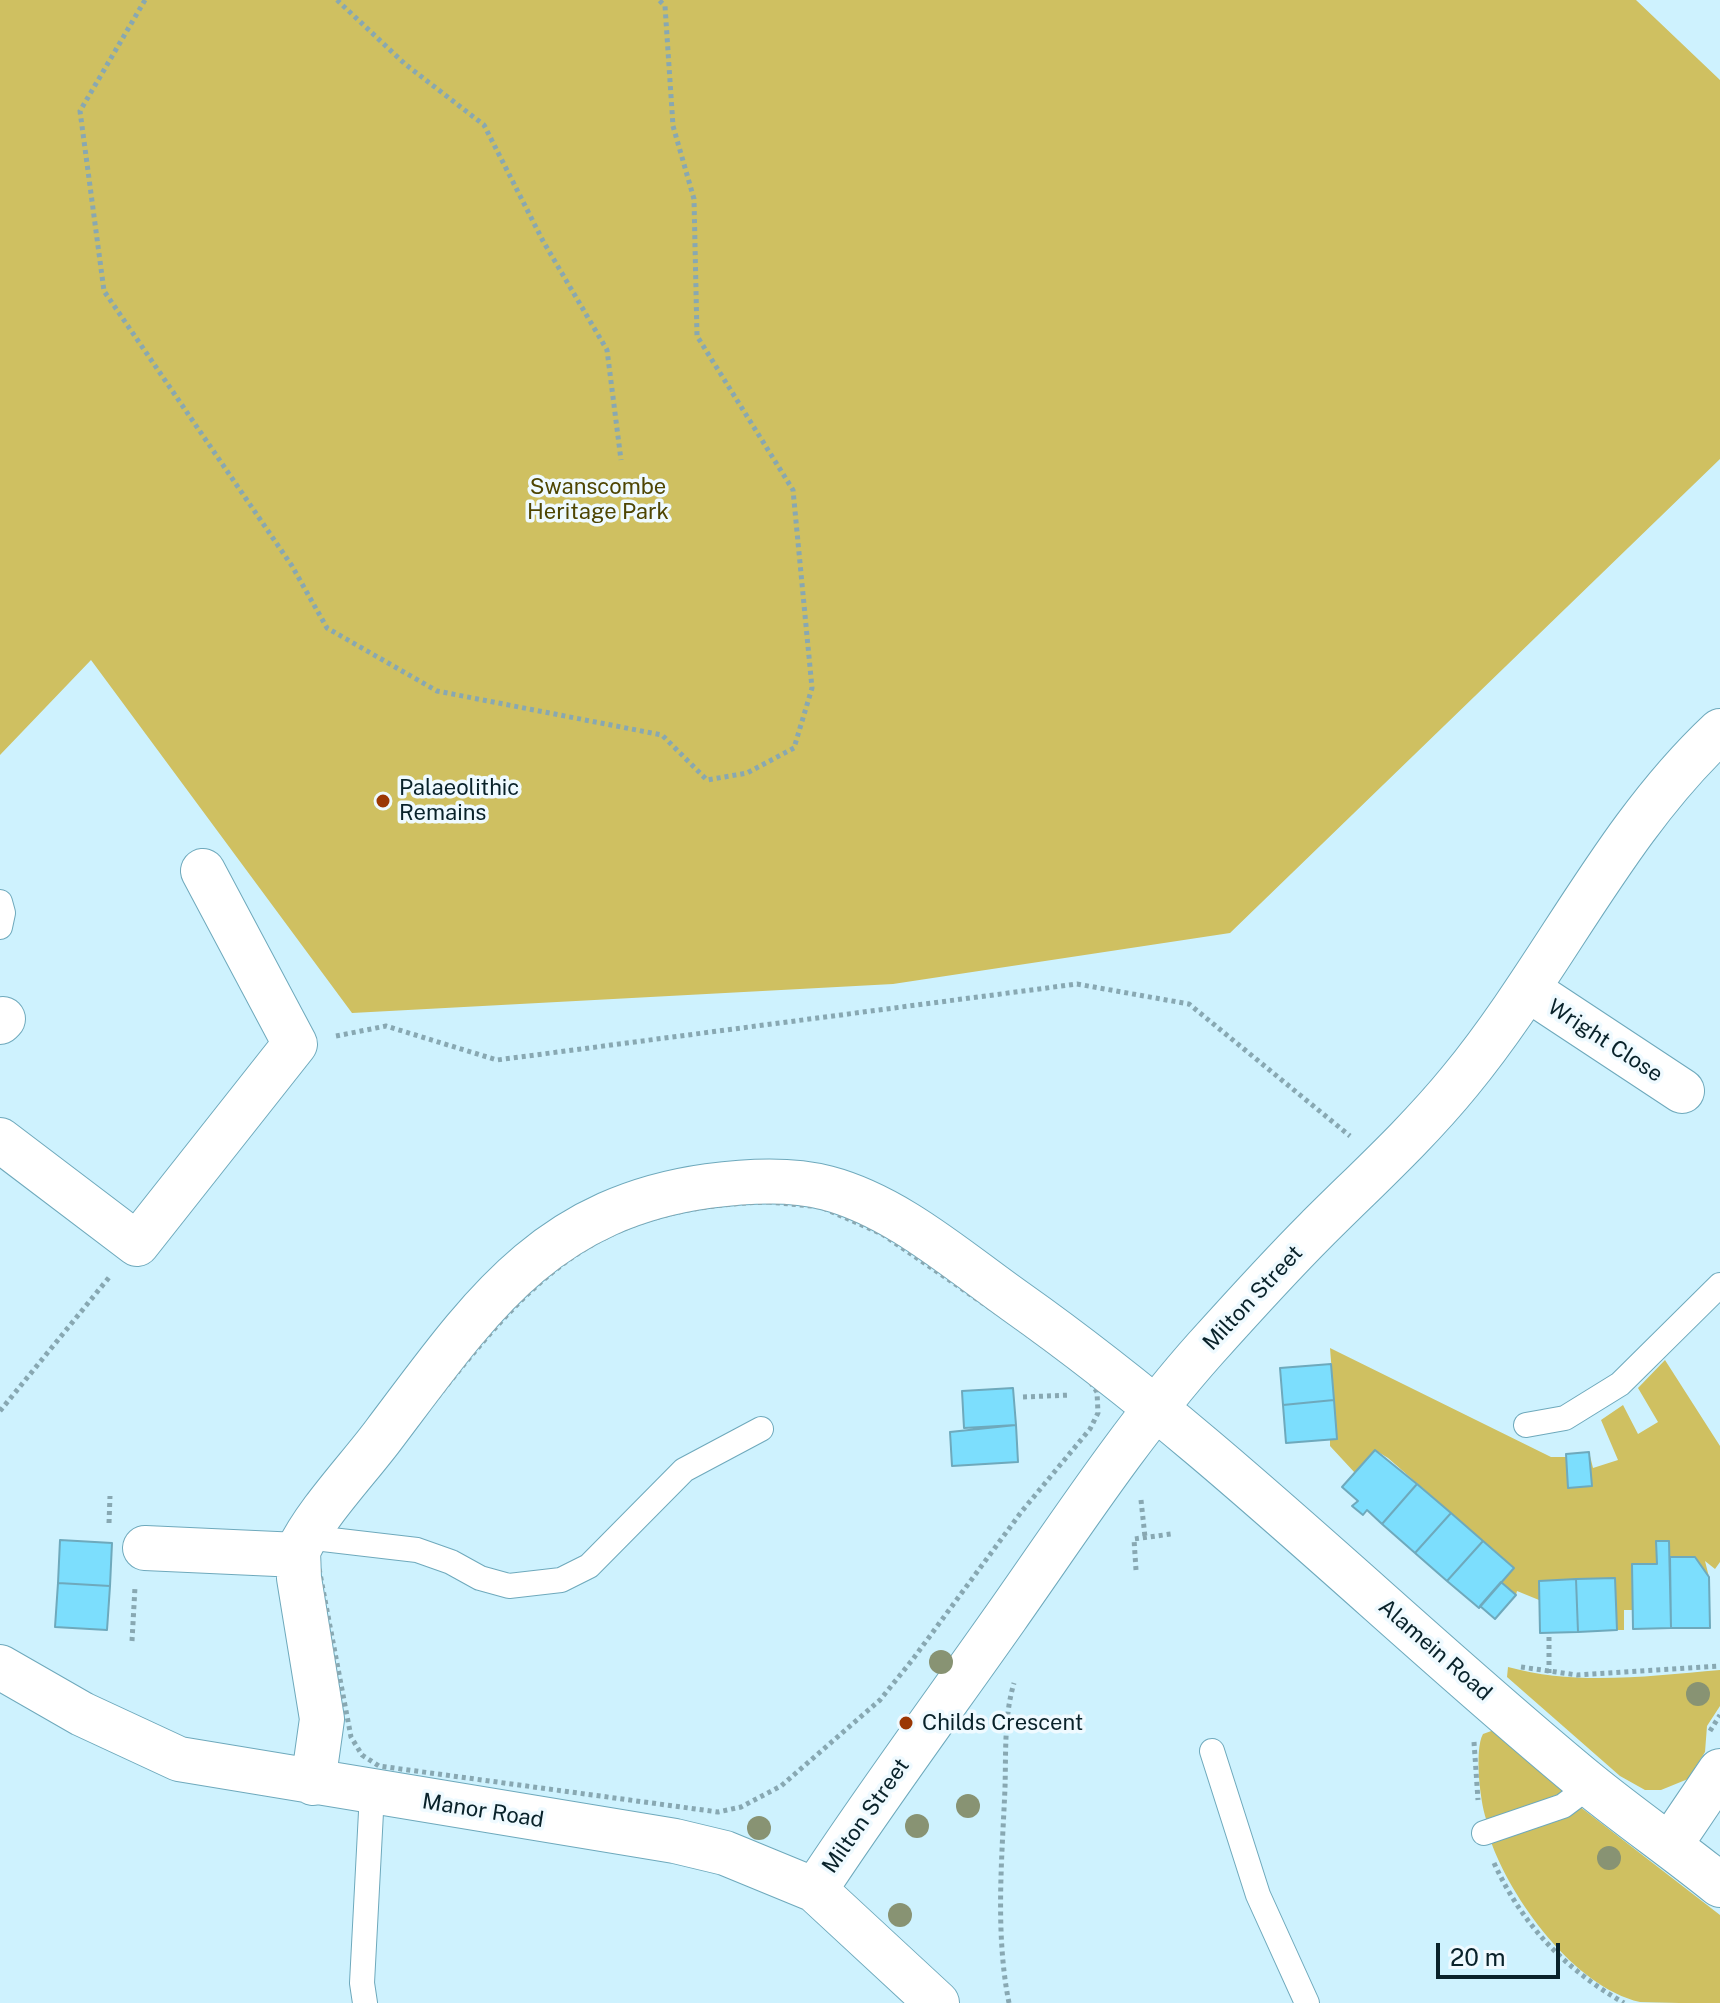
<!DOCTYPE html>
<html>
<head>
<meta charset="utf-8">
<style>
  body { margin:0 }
  #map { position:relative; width:1720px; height:2003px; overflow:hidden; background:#cef2fe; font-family:"Public Sans",sans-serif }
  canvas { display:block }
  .scale { position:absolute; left:1436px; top:1943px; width:124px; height:36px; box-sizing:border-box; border:4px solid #09222a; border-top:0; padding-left:10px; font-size:24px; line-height:28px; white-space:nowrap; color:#09222a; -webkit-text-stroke:6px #effaff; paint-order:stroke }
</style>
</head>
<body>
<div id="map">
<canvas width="1720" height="2003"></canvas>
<div class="scale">20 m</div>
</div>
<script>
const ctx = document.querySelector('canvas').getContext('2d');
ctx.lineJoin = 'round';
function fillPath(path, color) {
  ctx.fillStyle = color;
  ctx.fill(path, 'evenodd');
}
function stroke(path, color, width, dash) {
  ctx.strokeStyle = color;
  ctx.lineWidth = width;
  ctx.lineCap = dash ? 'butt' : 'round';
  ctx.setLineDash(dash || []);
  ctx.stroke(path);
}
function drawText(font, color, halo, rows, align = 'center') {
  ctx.font = font + ' "Public Sans",sans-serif';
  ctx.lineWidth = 7;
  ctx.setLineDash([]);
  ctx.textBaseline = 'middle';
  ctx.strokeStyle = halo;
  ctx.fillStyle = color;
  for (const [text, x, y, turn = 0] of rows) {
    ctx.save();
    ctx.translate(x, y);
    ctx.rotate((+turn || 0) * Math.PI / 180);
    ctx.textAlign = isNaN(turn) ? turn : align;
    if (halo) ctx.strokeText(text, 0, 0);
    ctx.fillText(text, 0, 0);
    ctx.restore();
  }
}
fillPath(new Path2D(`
  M0,0H1636L1720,80V459L1230,933L893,984L352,1013L91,660L0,755Z
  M1330,1348L1551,1457H1566L1568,1487L1591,1485L1589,1452L1593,1468L1618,1460L1601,1420L1623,1405L1638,1434L1658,1422L1638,1388L1665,1360L1720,1446V1562L1715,1569L1705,1561L1709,1577H1706L1695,1557H1670L1669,1541H1656L1657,1564L1632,1565V1610H1624V1630H1617L1615,1578L1539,1581V1600L1517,1591L1516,1595L1501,1582L1514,1568L1388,1458L1375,1450L1355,1473L1330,1446V1439L1337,1438Z
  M1508,1667C1577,1686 1649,1676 1720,1670V1706L1707,1726L1705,1752L1688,1779L1661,1790H1645L1620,1776L1507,1677Z
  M1494,1730L1564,1792L1488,1824C1480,1807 1474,1749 1483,1734Z
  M1579,1806L1720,1915V2003C1695,2003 1664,2003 1640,2002C1574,1987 1510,1898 1490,1839Z`), '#cfc061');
const building = new Path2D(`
  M1331,1364L1334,1400L1283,1405L1280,1368Z
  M1013,1388L1016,1425L964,1428L962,1391Z
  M1334,1400L1337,1439L1286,1443L1283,1405Z
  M1016,1425L1018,1462L952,1466L950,1432Z
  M1375,1450L1417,1484L1382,1524L1367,1510L1363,1515L1352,1506L1358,1501L1342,1487Z
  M1589,1452L1592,1486L1568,1488L1566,1454Z
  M1417,1484L1451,1513L1415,1553L1382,1524Z
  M1451,1513L1483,1541L1447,1581L1415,1553Z
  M60,1540L112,1543L110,1586L58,1583Z
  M1483,1541L1514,1568L1479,1608L1447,1581Z
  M1656,1541H1669L1671,1628L1633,1629L1632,1564H1657Z
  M1670,1557H1695L1709,1577L1710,1628H1671Z
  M1615,1578L1617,1630L1578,1632L1576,1579Z
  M1576,1579L1578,1632L1540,1633L1539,1581Z
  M1501,1582L1516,1595L1495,1619L1480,1606Z
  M58,1583L110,1586L107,1630L55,1627Z`);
fillPath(building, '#7cdefd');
stroke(building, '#6ea9bc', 2);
const lane = new Path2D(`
  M0,902L3,913L0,927
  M1526,1425L1565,1418L1620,1384L1720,1285
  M306,1537L417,1550L451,1562L480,1578L509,1586L561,1580L589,1566L684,1470L761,1429
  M1212,1751L1258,1895L1307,2003
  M1484,1833L1563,1806L1591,1785
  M365,2003L362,1983L372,1793`);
const street = new Path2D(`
  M1529,990L1682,1091
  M0,1022L3,1019
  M0,1140L137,1244L295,1044L203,871
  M145,1548L298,1555
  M0,1667L82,1714L179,1759L675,1841L725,1853L815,1890L937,2003
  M313,1783L322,1719L299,1578L298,1551C315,1514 360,1467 385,1433C478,1310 543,1209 708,1186C745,1181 790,1178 827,1188C896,1206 957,1260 1015,1301C1219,1445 1396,1625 1589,1784C1632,1819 1677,1850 1720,1885
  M1670,1845L1720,1771
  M815,1890C876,1797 942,1708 1006,1617C1070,1526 1131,1432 1205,1349C1241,1309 1278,1268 1316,1230C1365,1181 1416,1135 1460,1081C1553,968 1613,831 1720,731`);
stroke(lane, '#6ea9bc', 26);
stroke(street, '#6ea9bc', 46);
stroke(new Path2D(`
  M145,0L80,111L104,291L292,566L327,628L437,691L662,735L707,780L747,773L794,748L812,688L793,490L697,336L694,199L673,126L665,6L659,0
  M337,0L405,64L484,125L543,241L607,350L621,460
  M336,1036L386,1026L497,1060L1077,984L1189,1004L1350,1136
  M768,1202L821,1207L882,1234L1006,1319L1089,1380L1097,1392L1098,1413L1090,1429L1022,1511L913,1659L880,1700L781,1786L741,1807L718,1812L379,1766L362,1755L351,1737L318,1563V1553L326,1538C367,1487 407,1435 448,1384C545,1264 606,1207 768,1202Z
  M1023,1397L1070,1395
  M0,1411L111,1275
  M1141,1500L1145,1537
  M109,1523L110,1496
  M1136,1570L1134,1539L1171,1534
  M1549,1637V1673
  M132,1641L135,1587
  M1521,1667L1577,1675L1720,1666
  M1710,1731L1720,1715
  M1474,1742L1478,1800
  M1494,1863C1523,1926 1565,1969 1624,2003
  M1009,2003C995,1933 1002,1859 1005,1788C1006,1754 1004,1716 1014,1683`), '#88a8b2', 5, [4, 4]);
stroke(lane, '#fff', 24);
stroke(street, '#fff', 44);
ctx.fillStyle = '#889373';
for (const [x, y] of [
  [941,1662],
  [1698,1694],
  [968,1806],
  [917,1826],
  [759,1828],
  [1609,1858],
  [900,1915]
]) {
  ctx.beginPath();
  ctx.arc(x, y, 12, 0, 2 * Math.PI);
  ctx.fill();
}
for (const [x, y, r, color] of [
  [383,801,8,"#9b3704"],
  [906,1723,8,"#9b3704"]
]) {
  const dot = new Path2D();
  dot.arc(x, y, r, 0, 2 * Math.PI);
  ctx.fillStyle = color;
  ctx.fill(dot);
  stroke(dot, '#effaff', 3);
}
drawText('22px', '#4e4502', '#effaff', [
  ["Swanscombe",598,487],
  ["Heritage Park",598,512]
]);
drawText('22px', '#09222a', '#effaff', [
  ["Palaeolithic",399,788],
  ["Remains",399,813],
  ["Childs Crescent",922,1723]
], 'left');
drawText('22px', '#09222a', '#effaff', [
  ["Wright Close",1605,1041,33],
  ["Milton Street",1253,1298,-47],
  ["Alamein Road",1435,1650,41],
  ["Manor Road",483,1811,9],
  ["Milton Street",866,1816,-55]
]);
</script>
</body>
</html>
